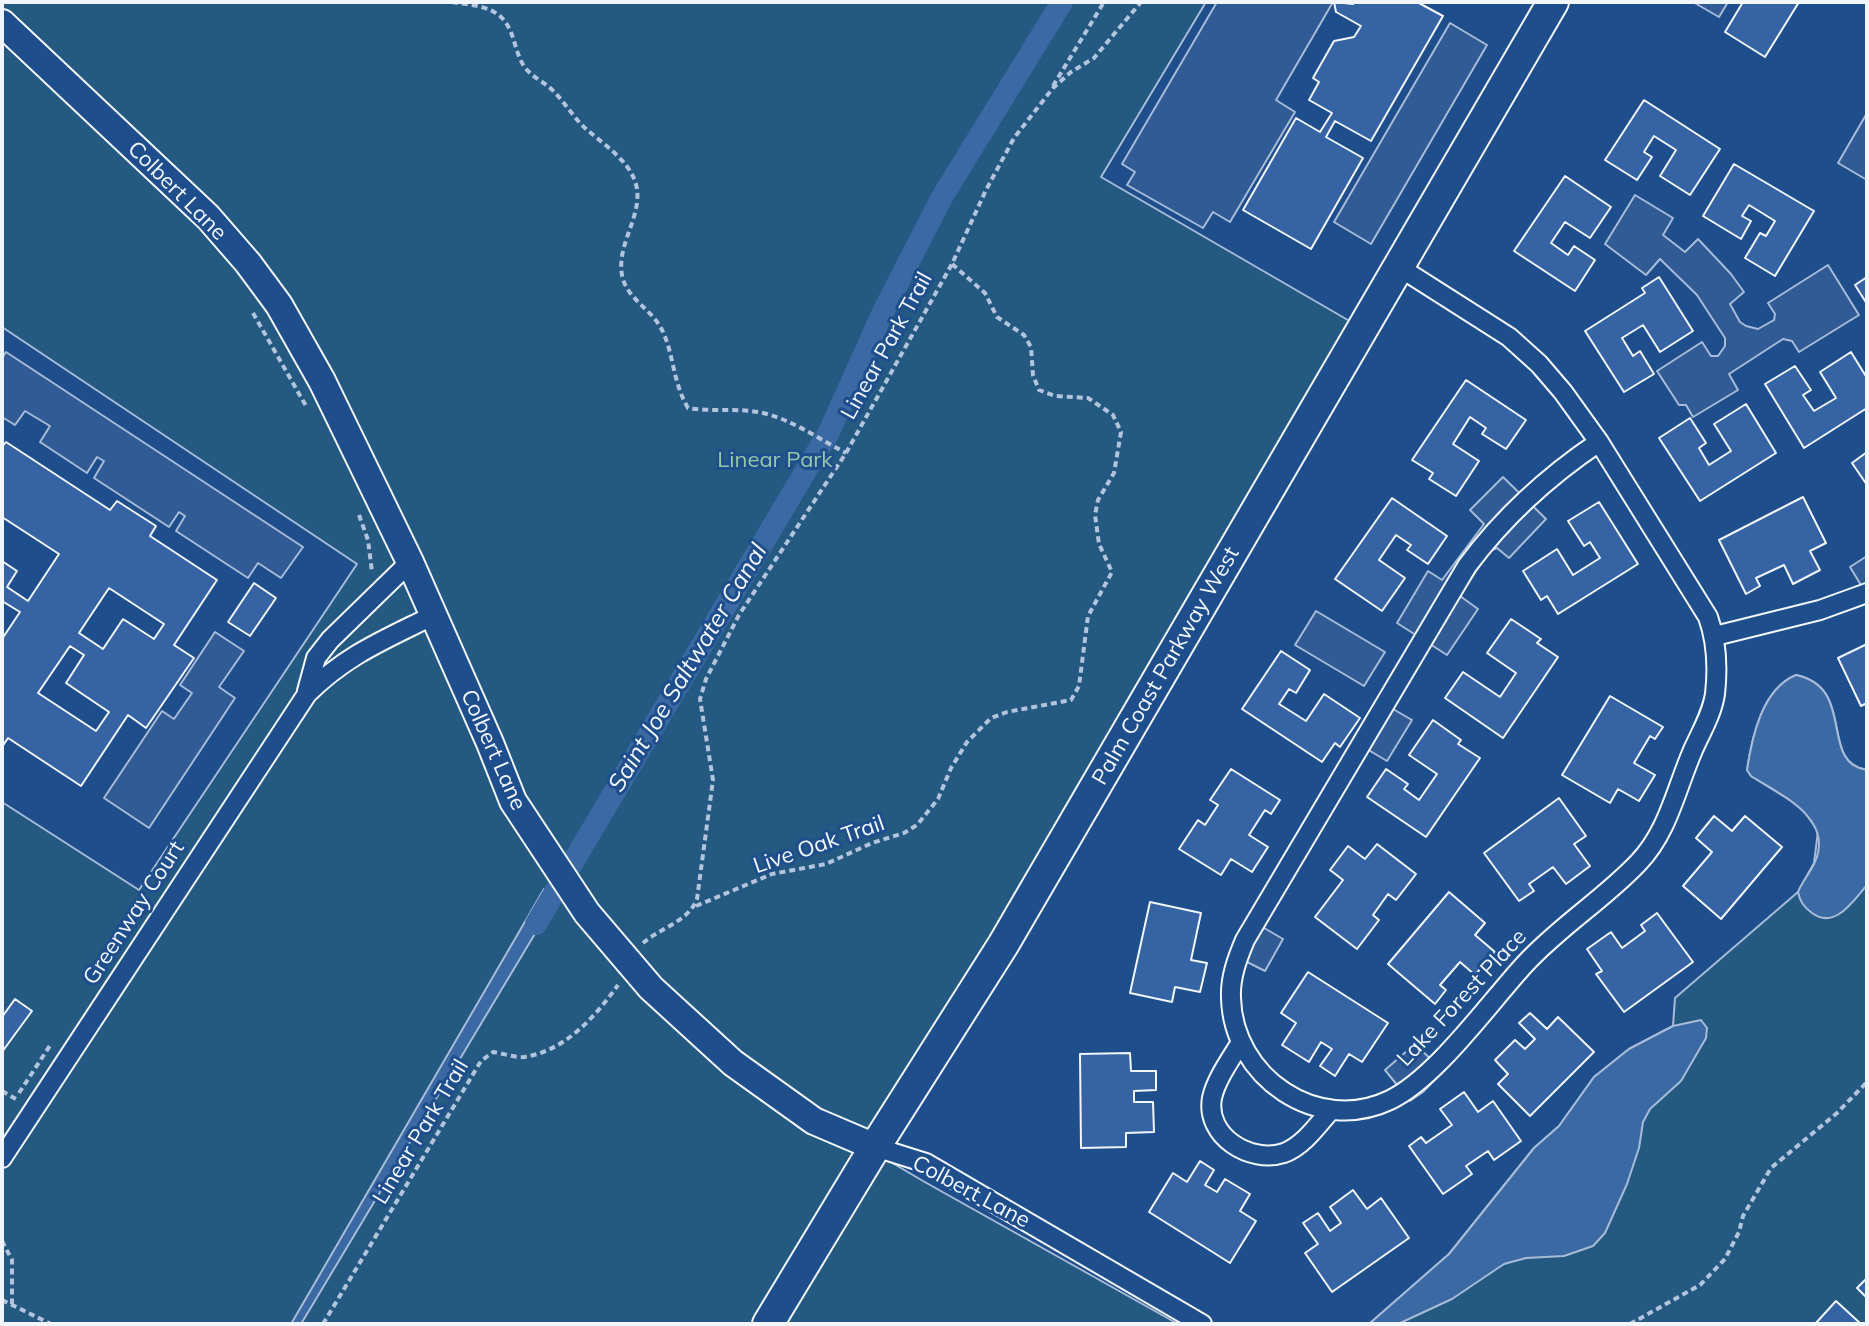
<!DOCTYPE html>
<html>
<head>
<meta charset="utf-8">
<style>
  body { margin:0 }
  #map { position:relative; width:1869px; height:1326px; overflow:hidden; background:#1f4e8c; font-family:Mulish,sans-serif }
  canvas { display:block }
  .frame { position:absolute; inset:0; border:4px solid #f2f6ff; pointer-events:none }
</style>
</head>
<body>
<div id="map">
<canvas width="1869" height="1326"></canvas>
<div class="frame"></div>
</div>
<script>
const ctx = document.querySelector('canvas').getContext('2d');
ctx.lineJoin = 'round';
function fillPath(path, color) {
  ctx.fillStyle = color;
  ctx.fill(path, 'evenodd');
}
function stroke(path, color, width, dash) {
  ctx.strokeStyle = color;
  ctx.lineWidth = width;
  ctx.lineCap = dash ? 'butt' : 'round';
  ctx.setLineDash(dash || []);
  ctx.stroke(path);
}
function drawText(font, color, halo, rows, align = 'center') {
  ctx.font = font + ' Mulish,sans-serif';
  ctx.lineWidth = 6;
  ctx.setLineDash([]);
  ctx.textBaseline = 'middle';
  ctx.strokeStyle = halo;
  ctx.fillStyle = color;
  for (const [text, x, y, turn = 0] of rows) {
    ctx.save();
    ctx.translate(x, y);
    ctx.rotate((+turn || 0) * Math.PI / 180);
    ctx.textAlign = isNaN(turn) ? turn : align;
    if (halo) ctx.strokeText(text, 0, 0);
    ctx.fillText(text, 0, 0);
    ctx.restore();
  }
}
const green = new Path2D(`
  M2,2H1206L1101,177L1353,323L983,961L754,1324H2V802L139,890L357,564L2,327Z
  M1796,675C1857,688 1818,762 1867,770V1324H1369L1449,1254L1534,1148L1559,1126L1594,1077L1629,1049L1673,1026L1675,998L1798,892L1814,863L1818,831L1801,807L1751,776L1747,770C1752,737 1762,689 1796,675Z
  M884,1158L923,1181L1178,1324H782Z`);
fillPath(green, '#245a82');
stroke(green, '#a8bbd7', 2);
const parking = new Path2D(`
  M1217,2H1333L1276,100L1295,112L1230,222L1213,212L1203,228L1127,185L1135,172L1122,164Z
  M1693,2H1728L1719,17Z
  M1450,23L1487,45L1371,244L1334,222Z
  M1867,113V180L1838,163Z
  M1635,195L1673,218L1663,235L1685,252L1698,239L1731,274L1744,292L1730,304L1740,322L1746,326L1758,329L1774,320L1775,314L1768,303L1828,265L1859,315L1799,352L1792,341L1783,339L1729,374L1738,390L1693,417L1686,405H1679L1657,371L1702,342L1711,356H1718L1725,346V338L1697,295L1660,259L1646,275L1605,244Z
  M6,352L303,547L281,578L258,563L248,578L176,531L185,516L179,512L169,527L94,478L104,461L97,457L87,473L40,442L50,426L25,411L15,425L2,417V358Z
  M1503,477L1546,519L1509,558L1497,548L1489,551L1460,596L1478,609L1447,655L1397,623L1428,571L1442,580L1484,524L1470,510Z
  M1867,556V595L1850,567Z
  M1316,611L1385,652L1364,686L1295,645Z
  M215,632L244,651L219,687L235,698L149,828L104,798L162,711L174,719L192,693L180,685Z
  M1379,701L1412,720L1387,761L1355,742Z
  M1247,918L1283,939L1265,971L1229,953Z
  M1415,1044L1443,1071L1423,1092L1410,1101L1385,1070Z`);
fillPath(parking, '#305b95');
stroke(parking, '#a8bbd7', 2);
const water = new Path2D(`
  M1796,675C1857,688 1818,763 1867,770V885C1853,901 1835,930 1812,913C1804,907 1800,902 1798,892C1802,882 1809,874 1814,864C1836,819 1781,795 1751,776L1747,770C1752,737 1762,689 1796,675Z
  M544,889L554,902L301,1324H291Z
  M1701,1020L1707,1028L1706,1038L1681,1081L1650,1109L1643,1122L1639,1148L1627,1184L1605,1233L1593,1246L1564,1256L1526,1258L1504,1264L1452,1299L1398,1324H1369L1449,1254L1534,1148L1559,1126L1594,1077L1629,1049L1673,1026Z`);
fillPath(water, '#3b69a3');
stroke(water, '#a8bbd7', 2);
stroke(new Path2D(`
  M536,924L829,432L883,312L942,197L1062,2`), '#3b69a3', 22);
const building = new Path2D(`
  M1334,2L1353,4L1355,2H1417L1443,16L1371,141L1335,121L1326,137L1363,158L1311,249L1243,210L1296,118L1320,132L1332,113L1309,100L1319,82L1313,78L1334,41L1354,37L1361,26L1336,12Z
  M1743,2H1799L1765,57L1725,32Z
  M1644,100L1720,149L1690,195L1660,176L1676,150L1654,136L1644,152L1652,157L1637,180L1605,160Z
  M1734,164L1814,211L1775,276L1745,258L1760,233L1766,236L1775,221L1749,205L1742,216L1751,221L1741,239L1703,216Z
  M1565,176L1611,207L1590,238L1565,222L1551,243L1568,255L1574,246L1595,260L1575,291L1514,251Z
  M1659,277L1693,331L1660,352L1643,325L1622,338L1633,356L1640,351L1654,374L1624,392L1585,331L1645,293L1642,288Z
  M1867,277V304L1855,285Z
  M1851,352L1867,378V408L1804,448L1765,384L1795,366L1811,390L1803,395L1814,411L1836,398L1820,372Z
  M1466,380L1526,420L1506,449L1482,434L1486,428L1470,417L1453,444L1479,461L1456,496L1429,479L1433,473L1412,460Z
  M1746,404L1776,453L1700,501L1659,438L1690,418L1706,443L1699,448L1709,465L1731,451L1714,424Z
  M6,442L110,510L117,501L156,526L150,536L217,580L174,645L194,658L146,728L128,715L81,786L8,738L2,747V639L20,612L2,601V561L17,571L7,587L28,601L59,554L2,517V447ZM109,588L164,624L154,639L123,619L103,649L79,633ZM70,646L84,655L66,683L109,712L96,731L38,693Z
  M1867,452V485L1852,463Z
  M1803,497L1826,543L1810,551L1820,570L1793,584L1784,565L1756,578L1760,586L1746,594L1719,540Z
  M1392,498L1447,536L1428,564L1407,550L1411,545L1396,535L1379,560L1405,578L1382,611L1335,579Z
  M1599,502L1638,564L1558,614L1547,596L1541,600L1523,571L1557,549L1573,575L1600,558L1590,542L1584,546L1568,521Z
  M254,583L276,598L250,636L228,622Z
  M1511,619L1541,639L1537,643L1558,657L1503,738L1445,698L1463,672L1500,697L1516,673L1487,653Z
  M1867,644V703L1861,706L1838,658Z
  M1281,651L1310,670L1296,693L1289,689L1279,704L1306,721L1324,694L1360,718L1340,747L1335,743L1322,762L1242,709Z
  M1610,696L1663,727L1655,739L1650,736L1634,763L1655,775L1639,801L1618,789L1610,803L1562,775Z
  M1433,720L1461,740L1458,744L1480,758L1426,837L1367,797L1386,769L1408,784L1404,789L1419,800L1437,774L1409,755Z
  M1231,769L1280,800L1271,814L1265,810L1249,835L1268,847L1252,872L1231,859L1221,875L1179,849L1198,820L1205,825L1218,805L1210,800Z
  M1559,798L1586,836L1574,844L1590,866L1566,884L1553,867L1529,884L1534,891L1519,901L1484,853Z
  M1714,816L1732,831L1745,816L1782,847L1721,919L1683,886L1712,852L1696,838Z
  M1377,844L1416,874L1396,900L1388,894L1373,915L1379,920L1357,949L1315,917L1343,880L1330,870L1348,846L1365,859Z
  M1449,892L1485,923L1475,935L1495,952L1475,975L1460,962L1440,985L1446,990L1435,1004L1388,964Z
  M1150,902L1201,913L1191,960L1207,963L1200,992L1175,987L1172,1002L1130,993Z
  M1657,913L1693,962L1624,1012L1596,974L1602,971L1587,949L1611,932L1622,948L1645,931L1641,925Z
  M1308,972L1388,1023L1362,1062L1349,1054L1335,1076L1320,1066L1332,1049L1321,1042L1309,1062L1282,1045L1296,1023L1281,1013Z
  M15,999L32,1011L2,1052V1017Z
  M1530,1013L1547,1029L1558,1017L1594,1052L1530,1116L1498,1084L1508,1074L1495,1060L1515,1040L1525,1049L1535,1039L1519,1023Z
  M1130,1053L1131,1071H1156V1090L1134,1091V1102H1153L1154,1132L1126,1133V1147L1081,1148L1080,1054Z
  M1464,1092L1478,1112L1493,1101L1521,1141L1494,1160L1488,1151L1466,1166L1472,1174L1443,1194L1409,1146L1421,1137L1426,1143L1452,1125L1440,1109Z
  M1200,1161L1214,1170L1205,1185L1217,1192L1225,1179L1250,1194L1240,1211L1256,1221L1230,1263L1149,1212L1173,1173L1187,1182Z
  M1353,1190L1367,1209L1381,1198L1409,1238L1332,1292L1305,1253L1318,1244L1303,1223L1318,1213L1330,1231L1341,1223L1330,1207Z
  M1867,1278V1298L1857,1288Z
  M1836,1301L1861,1324H1815Z`);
fillPath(building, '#3563a3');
stroke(building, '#f2f6ff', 2);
const street = new Path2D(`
  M1399,267L1509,337L1539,364L1563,392L1599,442L1708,617C1717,642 1718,667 1715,694C1712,714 1701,732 1693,750C1676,789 1668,832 1638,863C1604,899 1560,926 1525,964C1489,1003 1436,1078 1390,1100C1317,1135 1233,1077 1231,998C1230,978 1237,959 1245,940L1467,566C1504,516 1547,477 1599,442
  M1715,636L1820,610L1867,593
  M307,691L316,658L330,640L410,562
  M1241,1042C1231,1059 1216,1079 1212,1098C1205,1136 1250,1164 1284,1153C1303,1146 1317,1126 1330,1111
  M875,1147L926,1163L1202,1324
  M2,1158L307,694C346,655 384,640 432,616`);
const secondary = new Path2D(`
  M2,23L208,217L248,263L279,305L322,381L410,562L490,743L513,801L587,913L651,988L733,1063L814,1121L875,1147`);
const primary = new Path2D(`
  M768,1324L875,1147L1003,945L1553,2`);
stroke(street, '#f2f6ff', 22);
stroke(secondary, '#f2f6ff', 30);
stroke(primary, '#f2f6ff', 34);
stroke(new Path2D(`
  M452,2C469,5 490,5 503,19C517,35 514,58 529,72C535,78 543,82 549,87C563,99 572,116 585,128C602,143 627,159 635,181C646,213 616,242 622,275C626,298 650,308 661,328C674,352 672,381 688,408C711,412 735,408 758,412C788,417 819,439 846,453
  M1053,86L1104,2
  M253,313L306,406
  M359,515L368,540L372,572
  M696,906L772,874L826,864L872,843L904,833L917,825L938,799L951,768L967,742L991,718L1007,712L1071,700L1079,686L1088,616L1112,572L1099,544L1095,515L1098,500L1114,473L1121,432L1113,415L1088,398L1055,396L1039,390L1033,375L1031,347L1024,335L997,317L985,293L952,264
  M643,943C660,928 688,922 697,899L713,780L700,699L706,679L739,615L846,453L952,264L986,190L1014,138L1053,88L1071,72L1094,58L1141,2
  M2,1091L16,1099
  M19,1093L51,1044
  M2,1241L12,1260V1304
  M2,1300L51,1324
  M323,1324L481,1061L493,1052C502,1053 515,1058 524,1057C565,1051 595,1017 618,985
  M1630,1324L1700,1285L1725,1259L1739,1232L1743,1216L1771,1168L1837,1113L1867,1082`), '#b3c4dc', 4, [6, 4]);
stroke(street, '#1f4e8c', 18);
stroke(secondary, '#1f4e8c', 26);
stroke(primary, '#1f4e8c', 30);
drawText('22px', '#f2f6ff', '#1f4e8c', [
  ["Colbert Lane",177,191,45],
  ["Linear Park Trail",887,346,-61],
  ["Palm Coast Parkway West",1166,666,-60],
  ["Colbert Lane",493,750,66],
  ["Live Oak Trail",819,845,-19],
  ["Greenway Court",134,913,-57],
  ["Lake Forest Place",1462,998,-47],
  ["Linear Park Trail",421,1132,-59],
  ["Colbert Lane",971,1192,28]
]);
drawText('22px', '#97c8a6', '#1f4e8c', [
  ["Linear Park",775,460]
]);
drawText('italic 24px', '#f2f6ff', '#1f4e8c', [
  ["Saint Joe Saltwater Canal",688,668,-59]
]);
</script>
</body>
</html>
